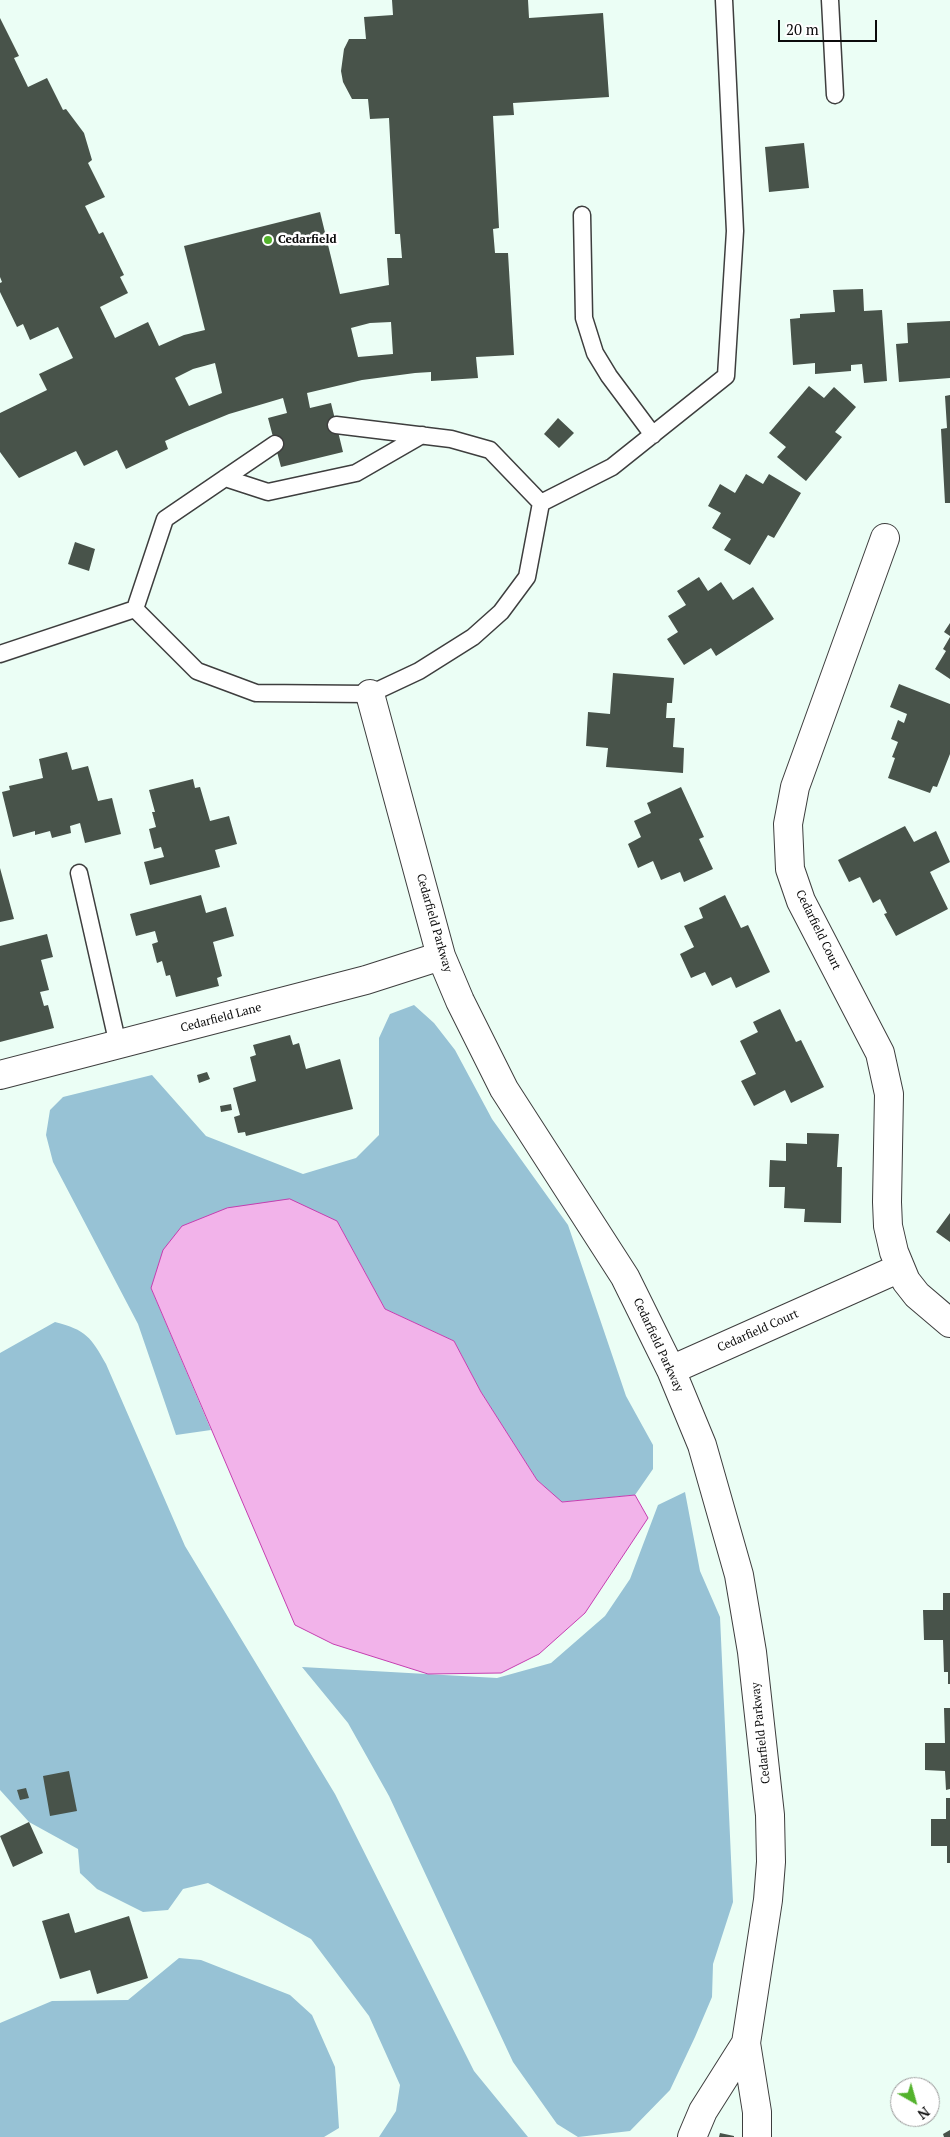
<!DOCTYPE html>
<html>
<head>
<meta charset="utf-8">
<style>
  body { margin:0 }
  #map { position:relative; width:950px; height:2137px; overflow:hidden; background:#ebfef5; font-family:"PT Serif",serif }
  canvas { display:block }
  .north { position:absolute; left:890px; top:2077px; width:50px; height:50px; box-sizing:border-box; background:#fff; border:1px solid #9d9d9d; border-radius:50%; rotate:142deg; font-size:14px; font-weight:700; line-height:20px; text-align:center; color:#0b0b0b }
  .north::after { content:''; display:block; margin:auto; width:18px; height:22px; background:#53b22c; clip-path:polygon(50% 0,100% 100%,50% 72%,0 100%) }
  .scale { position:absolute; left:778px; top:20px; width:99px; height:22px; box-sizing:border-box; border:2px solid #0b0b0b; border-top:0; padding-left:6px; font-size:15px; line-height:18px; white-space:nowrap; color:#0b0b0b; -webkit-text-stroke:4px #fff; paint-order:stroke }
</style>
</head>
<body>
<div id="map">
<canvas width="950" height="2137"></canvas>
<div class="north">N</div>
<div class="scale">20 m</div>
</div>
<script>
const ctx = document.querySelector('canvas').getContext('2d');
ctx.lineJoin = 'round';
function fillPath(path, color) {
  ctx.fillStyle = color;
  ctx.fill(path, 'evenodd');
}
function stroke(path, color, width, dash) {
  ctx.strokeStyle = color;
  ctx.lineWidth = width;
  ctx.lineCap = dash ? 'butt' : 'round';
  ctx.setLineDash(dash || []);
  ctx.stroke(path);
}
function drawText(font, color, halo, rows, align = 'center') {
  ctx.font = font + ' "PT Serif",serif';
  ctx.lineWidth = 5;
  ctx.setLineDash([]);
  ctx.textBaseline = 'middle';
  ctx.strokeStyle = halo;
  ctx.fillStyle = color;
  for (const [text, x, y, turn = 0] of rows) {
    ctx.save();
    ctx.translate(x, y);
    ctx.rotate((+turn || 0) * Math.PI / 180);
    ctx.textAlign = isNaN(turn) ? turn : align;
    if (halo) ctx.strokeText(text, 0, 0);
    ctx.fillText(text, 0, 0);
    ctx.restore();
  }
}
fillPath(new Path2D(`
  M414,1005L434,1023L455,1050L492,1119L568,1225L626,1396L653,1445V1469L635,1495L561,1502L537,1480L481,1392L454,1341L385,1309L337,1221L151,1288L211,1430L176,1435L138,1324L53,1162L46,1135L50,1110L63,1097L152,1075L206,1136L303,1174L356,1158L379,1135V1038L390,1014Z
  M55,1322C86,1330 91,1337 106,1364L185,1546L335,1794L474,2071L528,2137H379L396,2111L400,2085L369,2016L311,1939L208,1883L183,1889L168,1910L143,1912L97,1889L80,1873L78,1849L29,1822L0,1790V1353Z
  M685,1492L700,1571L720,1617L733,1902L713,1964L712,1997L695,2037L670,2090L630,2131L578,2137L557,2124L513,2062L389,1796L348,1723L302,1667L497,1678L551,1663L605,1616L630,1579L658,1505Z
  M179,1958L201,1960L290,1995L312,2015L335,2067L339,2128L324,2137H0V2023L52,2001L128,2000Z`), '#97c2d5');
const water = new Path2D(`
  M290,1199L337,1221L385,1309L454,1341L481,1392L537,1480L562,1502L635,1495L648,1518L585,1613L539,1654L501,1673L428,1674L333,1644L295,1625L151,1288L163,1250L182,1226L227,1208Z`);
fillPath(water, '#f2b3ea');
stroke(water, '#c53eb0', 1);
fillPath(new Path2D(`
  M392,0H528L529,18L603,13L609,97L513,103L514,115L493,116L499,228L493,229L495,253H508L514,355L476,357L478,378L431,381V372L415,373L362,380L307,393L310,408L331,403L343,452L281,467L268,418L287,413L283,398L229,414L185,432L165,441L168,449L126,469L117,450L84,466L76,451L19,478L0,452V413L47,390L39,374L73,358L58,327L30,340L23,324L17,327L0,292V283L2,282L0,277V18L19,56L14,58L28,87L47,78L63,110L66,109L84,133L92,160L88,163L105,197L85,206L99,234L103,232L124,275L120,277L128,293L100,307L115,338L148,322L159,346L184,335L205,330L184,246L320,212L340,294L389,285L387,258H402L400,234H395L389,118L370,119L368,99H352L343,82L341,71L344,49L349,39H366L364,17L393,15ZM391,322L393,354L358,357L351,328L370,323ZM215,363L222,393L189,406L175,378L193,369Z
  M804,143L809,188L769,192L765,147Z
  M863,289L864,311L882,310L887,381L864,383L862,364L851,365V371L815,374V363L793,365L790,319L800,318V314L835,312L833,290Z
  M950,321V378L899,382L896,344L908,343L907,323Z
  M809,386L824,398L834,387L856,407L835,432L842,437L806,481L777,457L786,447L769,433Z
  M950,395V503H945L941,429L947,428L945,396Z
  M558,418L574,433L559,448L544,434Z
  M746,474L763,484L769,474L801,493L774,538L768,535L750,565L724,550L731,539L712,528L721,513L708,506L720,484L735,493Z
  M75,542L95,549L89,571L68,564Z
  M699,577L708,591L721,582L733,600L753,587L774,619L716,656L711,648L684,665L667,639L678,632L668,616L686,605L677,591Z
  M950,623V636L944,632Z
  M950,637V679L935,669L946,651L943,649Z
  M613,673L674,678L672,703H667L666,718H675L673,747L684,748L683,773L606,767L608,748L586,746L588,712L610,714Z
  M899,684L950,704V754L937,787L933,786L930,793L888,778L895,758L892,757L898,742L891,739L898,720L904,723L907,714L890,707Z
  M67,752L72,770L88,766L98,801L112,798L121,834L85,843L80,823L70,826L71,833L52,838L50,831L35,835V831L13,837L2,792L10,790L9,786L43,778L39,759Z
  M193,779L195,788L200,787L210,821L229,816L237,844L215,850L220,867L150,885L144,862L164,857L161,847L154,849L149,829L156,827L152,812H155L149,790Z
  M681,787L704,837L699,839L713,869L684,882L680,872L661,880L653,861L638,868L628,844L641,837L634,821L651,813L647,803Z
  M905,826L914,842L936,831L950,862L930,872L948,909L896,936L884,914L887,913L880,899L873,903L860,877L849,882L838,860Z
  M0,868L14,919L0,922Z
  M201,895L206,913L226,907L234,936L213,942L222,976L217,978L219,986L176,997L170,975L166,976L162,961L157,963L152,944L158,942L155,931L136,936L130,914Z
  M725,895L741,928L748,925L770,972L736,988L731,977L712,986L705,972L691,978L680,954L694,947L684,926L703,918L699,908Z
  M47,934L53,957L41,960L49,990L40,992L44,1006L48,1005L54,1028L0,1042V946Z
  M780,1009L796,1042L801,1040L824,1087L791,1103L785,1090L754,1106L741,1081L756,1074L740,1041L758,1032L753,1022Z
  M290,1035L293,1045L299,1043L306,1069L340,1059L353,1109L246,1136L245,1132L238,1133L234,1117L240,1115L233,1088L256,1081L250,1057L256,1055L253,1045Z
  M207,1072L210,1079L199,1083L197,1075Z
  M231,1104L232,1110L221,1112L220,1106Z
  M807,1133L839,1134L837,1167H842L841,1223L804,1222L805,1209L784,1208L785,1187H769L770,1160L786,1161V1143L807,1144Z
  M950,1213V1242L936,1232Z
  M943,1593H950V1684H948V1672H944L943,1640H924L923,1610H943Z
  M944,1708H950V1789L946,1790L945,1771L925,1770V1743H945Z
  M69,1771L77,1811L50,1816L43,1776Z
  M26,1788L29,1798L20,1800L17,1790Z
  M946,1798H950V1863H947V1846H931V1819H946Z
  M29,1822L43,1853L13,1867L0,1836Z
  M69,1913L75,1933L129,1916L148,1978L97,1994L90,1970L60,1979L42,1921Z
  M950,2130V2137H944L943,2134Z
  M720,2133L734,2136V2137H719Z`), '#48534a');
const lane = new Path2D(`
  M830,0L835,95
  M582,215L584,318L595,353L609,376L653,435
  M336,425L451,439L490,450L541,503
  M225,478L268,492L356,473L422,435
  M541,503L612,467L726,376L735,231L724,0
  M135,609L197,671L256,693L370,694L419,671L473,637L501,612L527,577L541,503
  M135,609L165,519L275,444
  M0,654L135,609
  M79,873L118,1045`);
const street = new Path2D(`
  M885,538L795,787L788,824L790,869L801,901L880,1053L889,1094L887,1202L888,1226L894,1252L906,1281L917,1295L950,1323
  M370,694L441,956L460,1001L504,1089L625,1277L671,1370L702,1445L739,1575L752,1652L770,1815L771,1862L768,1900L746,2043L757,2112V2137
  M0,1075L366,980L441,956
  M671,1370L900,1268
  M692,2137L703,2111L746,2043`);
stroke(lane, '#3e3e3e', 19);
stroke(street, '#3e3e3e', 30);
stroke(lane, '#fff', 16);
stroke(street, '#fff', 28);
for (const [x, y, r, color] of [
  [268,240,5,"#53b22c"]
]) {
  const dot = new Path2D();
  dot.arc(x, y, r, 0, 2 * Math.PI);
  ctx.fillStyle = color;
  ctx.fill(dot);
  stroke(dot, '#fff', 2);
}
drawText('bold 12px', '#0b0b0b', '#fff', [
  ["Cedarfield",278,240]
], 'left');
drawText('12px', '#0b0b0b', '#fff', [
  ["Cedarfield Parkway",434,923,74],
  ["Cedarfield Court",818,930,64],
  ["Cedarfield Lane",221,1018,-15],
  ["Cedarfield Court",758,1331,-24],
  ["Cedarfield Parkway",658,1345,65],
  ["Cedarfield Parkway",761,1733,-96]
]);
</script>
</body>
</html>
